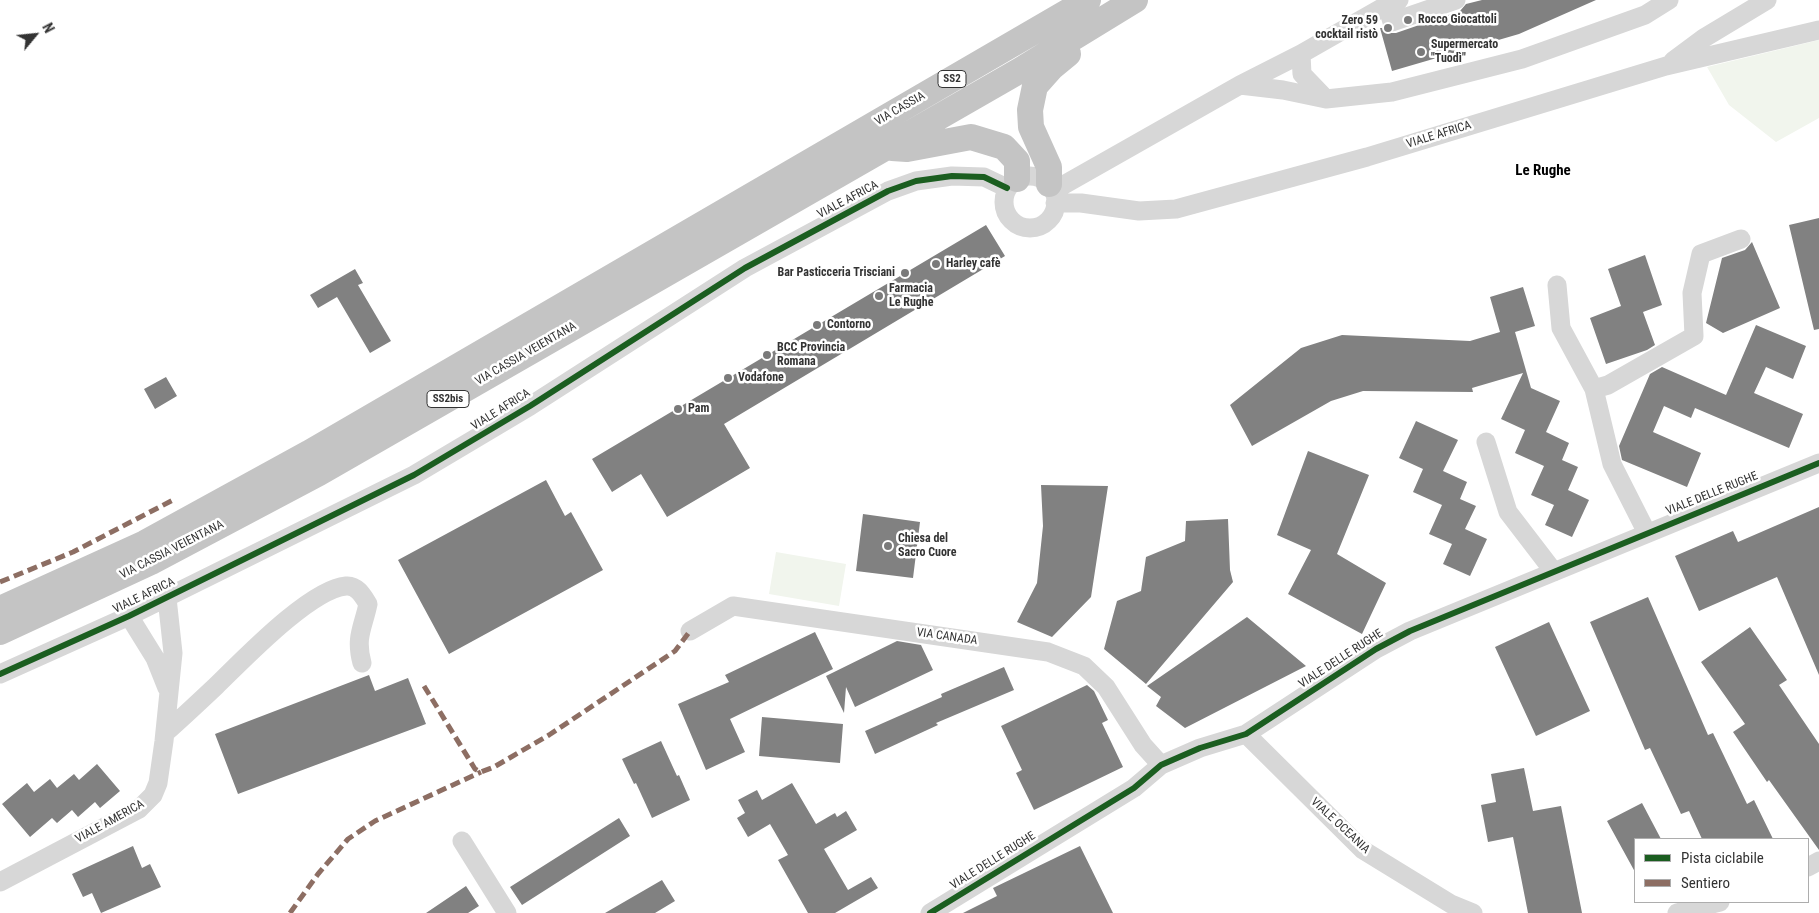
<!DOCTYPE html>
<html>
<head>
<meta charset="utf-8">
<style>
  body { margin:0 }
  #map { position:relative; width:1819px; height:913px; overflow:hidden; background:#fff; font-family:"Roboto Condensed",sans-serif }
  canvas { display:block }
  .legend { position:absolute; left:1634px; top:838px; width:175px; height:65px; box-sizing:border-box; background:#fff; border:1px solid #adadad; margin:0; padding:6px 9px; list-style:none; font-size:15px; color:#333 }
  .legend li { display:flex; align-items:center; gap:10px; height:25px }
  .legend b { width:25px; border:1px solid #adadad }
  .north { position:absolute; left:10px; top:10px; width:50px; height:50px; -webkit-text-stroke:4px #fff; paint-order:stroke; rotate:62deg; font-size:14px; font-weight:700; line-height:20px; text-align:center; color:#333 }
  .north::after { content:''; display:block; margin:auto; width:18px; height:22px; background:#333; clip-path:polygon(50% 0,100% 100%,50% 72%,0 100%) }
</style>
</head>
<body>
<div id="map">
<canvas width="1819" height="913"></canvas>
<ul class="legend">
<li><b style="height:6px;background:#1b5e20"></b>Pista ciclabile</li>
<li><b style="height:6px;background:#8d6e63"></b>Sentiero</li>
</ul>
<div class="north">N</div>
</div>
<script>
const ctx = document.querySelector('canvas').getContext('2d');
ctx.lineJoin = 'round';
function fillPath(path, color) {
  ctx.fillStyle = color;
  ctx.fill(path, 'evenodd');
}
function stroke(path, color, width, dash) {
  ctx.strokeStyle = color;
  ctx.lineWidth = width;
  ctx.lineCap = dash ? 'butt' : 'round';
  ctx.setLineDash(dash || []);
  ctx.stroke(path);
}
function drawText(font, color, halo, rows, align = 'center') {
  ctx.font = font + ' "Roboto Condensed",sans-serif';
  ctx.lineWidth = 5;
  ctx.setLineDash([]);
  ctx.textBaseline = 'middle';
  ctx.strokeStyle = halo;
  ctx.fillStyle = color;
  for (const [text, x, y, turn = 0] of rows) {
    ctx.save();
    ctx.translate(x, y);
    ctx.rotate((+turn || 0) * Math.PI / 180);
    ctx.textAlign = isNaN(turn) ? turn : align;
    if (halo) ctx.strokeText(text, 0, 0);
    ctx.fillText(text, 0, 0);
    ctx.restore();
  }
}
fillPath(new Path2D(`
  M1819,40V118L1776,142L1729,105L1707,67Z
  M776,552L846,564L839,606L769,594Z`), '#f1f5ed');
fillPath(new Path2D(`
  M1482,0H1596L1519,34L1392,71L1380,28H1383L1389,33H1396L1460,11L1466,4Z
  M1819,218V329L1814,330L1789,225Z
  M986,225L1005,256L724,424L750,468L667,517L641,474L612,492L592,459Z
  M1752,242L1780,308L1723,333L1706,323L1722,258L1745,250Z
  M1645,255L1662,305L1643,312L1655,345L1647,350L1606,364L1590,318L1621,306L1608,269Z
  M355,269L363,283L358,285L391,341L370,353L337,297L318,308L310,295Z
  M1523,287L1535,326L1515,332L1531,388L1560,401L1546,432L1569,443L1562,460L1578,467L1568,490L1589,500L1572,537L1545,525L1554,505L1531,495L1544,466L1515,453L1525,430L1501,419L1523,373L1472,388L1473,392L1363,391L1331,401L1252,446L1230,405L1301,348L1342,335L1470,341L1500,332L1490,297Z
  M1756,325L1806,346L1793,379L1766,367L1754,393L1803,414L1789,448L1695,408L1691,418L1664,406L1653,432L1701,453L1687,487L1622,460L1619,446L1650,374L1662,367L1726,395Z
  M166,377L177,396L155,409L144,389Z
  M1416,421L1458,440L1443,471L1467,482L1460,499L1476,506L1465,529L1487,539L1470,576L1443,564L1452,544L1429,534L1442,505L1413,492L1423,469L1399,458Z
  M1308,451L1369,475L1337,554L1386,583L1362,634L1288,594L1311,550L1277,535Z
  M546,480L565,516L571,512L603,570L449,654L398,560Z
  M1041,485L1108,486L1091,597L1052,637L1017,622L1037,583L1043,526Z
  M1819,507V675L1777,577L1699,611L1675,556L1733,531L1738,542Z
  M863,514L920,522L913,578L856,571Z
  M1228,519L1230,570L1233,582L1146,684L1104,649L1117,601L1141,591L1146,557L1185,541L1186,521Z
  M1648,597L1708,735L1713,733L1747,804L1754,800L1773,839H1702L1689,811L1681,814L1650,748L1645,750L1590,622Z
  M1247,617L1306,666L1185,728L1156,706L1161,697L1147,686Z
  M1549,622L1590,711L1536,736L1495,647Z
  M1750,627L1787,680L1779,685L1819,744V850L1769,780L1767,782L1733,732L1745,724L1701,662Z
  M815,632L833,669L730,719L745,752L706,770L678,704L729,682L725,675Z
  M897,641L921,645L933,670L855,707L846,687L844,713L826,676Z
  M1004,667L1014,690L936,723L938,725L875,754L865,731L942,697L941,694Z
  M369,675L375,691L408,678L426,724L238,794L215,734Z
  M1087,685L1094,691L1108,720L1102,723L1123,767L1034,810L1016,773L1022,770L1001,726Z
  M762,717L843,724L840,763L759,756Z
  M661,741L677,776L679,775L690,800L652,818L636,783L634,784L622,759Z
  M97,764L120,791L100,808L95,802L78,817L72,810L57,823L52,818L30,837L2,804L27,783L34,792L50,779L57,788L74,774L79,780Z
  M1524,768L1533,811L1561,806L1582,913H1528L1513,837L1488,842L1481,805L1496,802L1491,774Z
  M792,783L816,824L835,813L837,817L846,811L857,830L824,849L848,890L871,877L878,888L835,913H808L778,860L788,855L770,824L748,837L737,818L745,813L738,800L757,790L762,800Z
  M1642,803L1661,839H1635V872L1607,821Z
  M619,818L630,836L522,905L510,887Z
  M133,846L142,868L150,864L161,887L101,913L92,893L83,897L72,874Z
  M1080,846L1113,913H963L997,896L993,888Z
  M662,880L675,901L655,913H605Z
  M466,886L479,906L468,913H426Z`), '#818181');
stroke(new Path2D(`
  M1399,0L1387,5L1301,54L1302,74L1326,99L1392,92L1522,59L1645,15L1669,0
  M1387,5L1392,22L1456,0
  M1673,61L1704,38L1767,0
  M1240,85L1283,90L1326,99
  M1004 202a26 26 0 1 1 52 0a26 26 0 1 1-52 0Z
  M1053,191L1240,85L1301,54
  M1055,203H1081L1139,211L1176,209L1367,157L1666,66L1819,30
  M1557,285L1561,328L1594,389L1612,464L1647,533
  M1594,389L1608,385L1694,336L1692,293L1701,254L1741,239
  M1486,442L1508,512L1554,572
  M129,616L155,658L167,688
  M690,631L733,606L1048,652L1084,666L1106,687L1143,745L1161,765
  M0,674L129,616L414,475L530,406L745,268L888,191L916,181L952,176L984,177L1007,188
  M165,733C182,718 199,702 216,686C242,661 310,589 346,586C357,585 363,596 368,604C363,628 355,637 362,663
  M1246,734L1363,850L1451,904L1473,913
  M462,841L507,913
  M1808,867L1819,861
  M0,882L139,809L153,795L158,783L164,741L173,653L167,598
  M930,913L1134,788L1161,765L1200,748L1246,734L1376,649L1410,631L1819,463
  M1677,913L1720,902`), '#d7d7d7', 19);
stroke(new Path2D(`
  M892,148L907,149L971,137L1004,147L1017,161V179
  M1049,184V167L1031,127L1030,110L1035,86L1051,68L1068,54
  M0,609L145,543L309,453L1088,0
  M0,632L151,562L319,473L1019,71L1135,0`), '#c4c4c4', 26);
stroke(new Path2D(`
  M0,582L73,552L175,499
  M424,686L475,769L481,772L494,767L549,735L675,651L690,631
  M290,913L318,874L348,839L375,821L481,772`), '#8d6e63', 5, [10, 5]);
stroke(new Path2D(`
  M0,674L129,616L414,475L530,406L745,268L888,191L916,181L952,176L984,177L1007,188
  M930,913L1134,788L1161,765L1200,748L1246,734L1376,649L1410,631L1819,463`), '#1b5e20', 6);
for (const [x, y, r, color] of [
  [1408,20,5,"#7a7a7a"],
  [1388,28,5,"#7a7a7a"],
  [1421,52,5,"#7a7a7a"],
  [936,264,5,"#7a7a7a"],
  [905,273,5,"#7a7a7a"],
  [879,296,5,"#7a7a7a"],
  [817,325,5,"#7a7a7a"],
  [767,355,5,"#7a7a7a"],
  [728,378,5,"#7a7a7a"],
  [678,409,5,"#7a7a7a"],
  [888,546,5,"#7a7a7a"]
]) {
  const dot = new Path2D();
  dot.arc(x, y, r, 0, 2 * Math.PI);
  ctx.fillStyle = color;
  ctx.fill(dot);
  stroke(dot, '#fff', 2);
}
for (const [x, y, w] of [
  [952,79,28],
  [448,399,42]
]) {
  const box = new Path2D();
  box.roundRect(x - w / 2, y - 8.5, w, 17, 4);
  ctx.fillStyle = '#fff';
  ctx.fill(box);
  stroke(box, '#333', 1);
}
drawText('bold 11px', '#333', null, [
  ["SS2",952,79],
  ["SS2bis",448,399]
]);
drawText('bold 12px', '#333', '#fff', [
  ["Rocco Giocattoli",1418,20],
  ["Zero 59",1378,21,"right"],
  ["cocktail ristò",1378,35,"right"],
  ["Supermercato",1431,45],
  ["\"Tuodì\"",1431,59],
  ["Harley cafè",946,264],
  ["Bar Pasticceria Trisciani",895,273,"right"],
  ["Farmacia",889,289],
  ["Le Rughe",889,303],
  ["Contorno",827,325],
  ["BCC Provincia",777,348],
  ["Romana",777,362],
  ["Vodafone",738,378],
  ["Pam",688,409],
  ["Chiesa del",898,539],
  ["Sacro Cuore",898,553]
], 'left');
drawText('12px', '#333', '#fff', [
  ["VIA CASSIA",900,109,-30],
  ["VIALE AFRICA",1439,135,-17],
  ["VIALE AFRICA",848,200,-28],
  ["VIA CASSIA VEIENTANA",526,354,-30],
  ["VIALE AFRICA",501,410,-32],
  ["VIALE DELLE RUGHE",1712,494,-22],
  ["VIA CASSIA VEIENTANA",172,550,-27],
  ["VIALE AFRICA",144,596,-26],
  ["VIA CANADA",947,637,8],
  ["VIALE DELLE RUGHE",1341,659,-33],
  ["VIALE AMERICA",110,822,-29],
  ["VIALE OCEANIA",1340,826,43],
  ["VIALE DELLE RUGHE",993,861,-32]
]);
drawText('bold 15px', '#000', '#fff', [
  ["Le Rughe",1543,171]
]);
</script>
</body>
</html>
